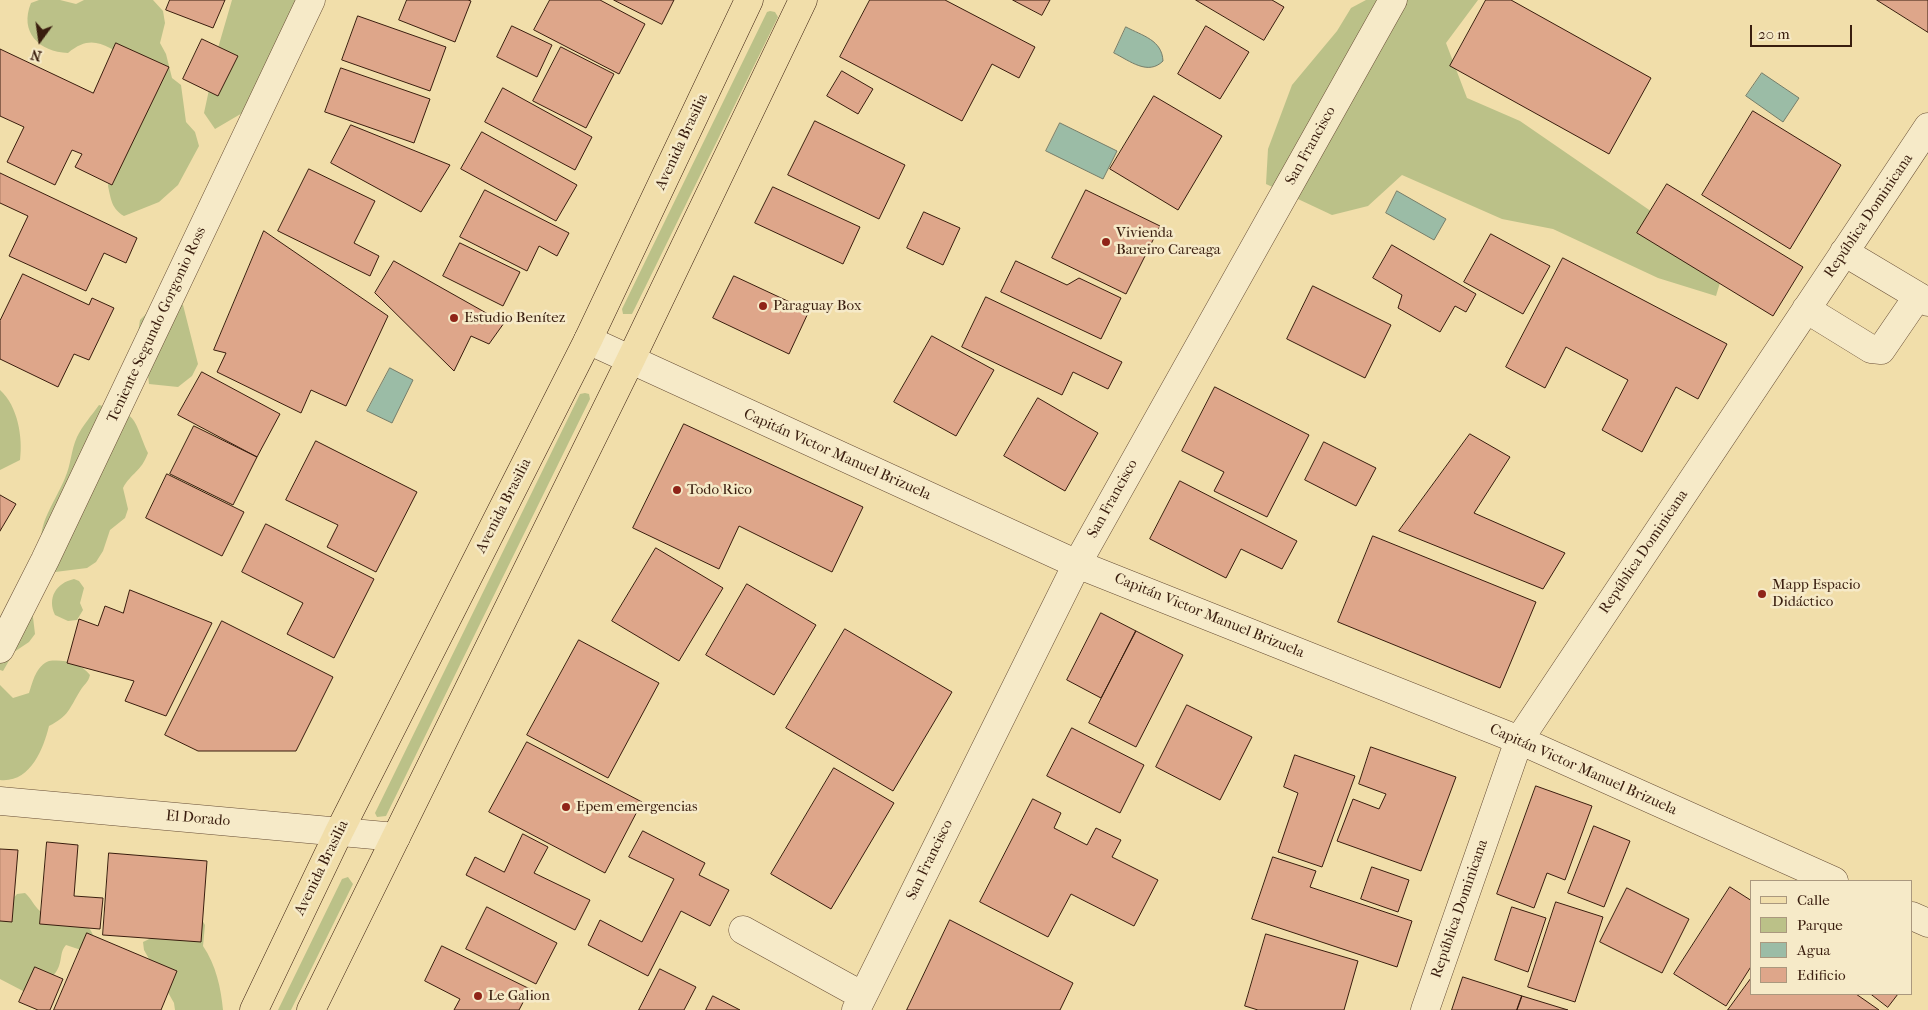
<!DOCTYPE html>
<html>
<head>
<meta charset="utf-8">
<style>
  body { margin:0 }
  #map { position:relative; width:1928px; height:1010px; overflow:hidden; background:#f1deaa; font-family:"IM FELL French Canon",serif }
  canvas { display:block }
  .legend { position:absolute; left:1750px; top:880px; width:162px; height:115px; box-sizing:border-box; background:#f6eac8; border:1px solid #aa987e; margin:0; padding:6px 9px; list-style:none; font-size:15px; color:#391d0e }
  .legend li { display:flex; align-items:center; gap:10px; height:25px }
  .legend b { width:25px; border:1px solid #aa987e }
  .north { position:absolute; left:15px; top:15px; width:50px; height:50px; -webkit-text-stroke:4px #f6eac8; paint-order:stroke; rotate:194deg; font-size:14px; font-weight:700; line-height:20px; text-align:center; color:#391d0e }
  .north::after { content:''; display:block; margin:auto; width:18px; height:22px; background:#391d0e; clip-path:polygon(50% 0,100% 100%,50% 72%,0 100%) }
  .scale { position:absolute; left:1750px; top:25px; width:102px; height:22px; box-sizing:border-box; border:2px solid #391d0e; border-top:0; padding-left:6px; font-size:15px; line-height:18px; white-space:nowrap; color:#391d0e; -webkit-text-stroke:4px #f6eac8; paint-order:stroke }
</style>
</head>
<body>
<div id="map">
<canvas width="1928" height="1010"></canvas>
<ul class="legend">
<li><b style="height:6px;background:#f1deaa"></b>Calle</li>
<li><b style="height:14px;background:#bbc188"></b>Parque</li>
<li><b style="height:14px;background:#9bbca6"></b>Agua</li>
<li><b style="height:14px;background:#dea68a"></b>Edificio</li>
</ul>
<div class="north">N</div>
<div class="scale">20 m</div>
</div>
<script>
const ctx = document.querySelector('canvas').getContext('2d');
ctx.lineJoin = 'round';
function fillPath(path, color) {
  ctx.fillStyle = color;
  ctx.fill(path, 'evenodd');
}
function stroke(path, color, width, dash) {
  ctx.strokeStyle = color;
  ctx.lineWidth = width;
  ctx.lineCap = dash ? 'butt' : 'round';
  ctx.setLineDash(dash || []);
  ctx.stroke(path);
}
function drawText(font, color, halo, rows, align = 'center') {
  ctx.font = font + ' "IM FELL French Canon",serif';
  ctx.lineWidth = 5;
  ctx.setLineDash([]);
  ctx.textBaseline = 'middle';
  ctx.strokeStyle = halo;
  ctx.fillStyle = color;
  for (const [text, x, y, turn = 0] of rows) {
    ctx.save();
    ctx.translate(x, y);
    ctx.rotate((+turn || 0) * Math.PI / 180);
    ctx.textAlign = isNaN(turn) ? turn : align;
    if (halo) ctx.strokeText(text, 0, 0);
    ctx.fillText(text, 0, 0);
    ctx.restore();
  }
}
fillPath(new Path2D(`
  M39,0H60L76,4L84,0H153L163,11L165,23L160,43L166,54L172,78L181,85L186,122L195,132L199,146L178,185L159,202L124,216C112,209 111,200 108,186L131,60C106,47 93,32 68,53C39,52 19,32 31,3Z
  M232,0H302L244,112L215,129L204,113L218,48Z
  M1366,0H1478L1446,43L1467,98L1520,121L1703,247L1725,266L1716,296L1658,278L1553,229L1502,219L1402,175L1368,206L1332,215L1266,184L1268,149L1292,85L1337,31L1351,8Z
  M770,11L775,12L778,17L632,314H623L622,309L767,12Z
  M162,298L183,305L198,364L192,376L178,387L149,384L148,375L135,353L140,320Z
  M0,390C18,406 23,438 20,460L0,470Z
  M585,393L589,394L590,399L386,816L377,817L375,813L580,394Z
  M99,405C140,415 132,417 148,453C141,472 131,473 123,488L128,509L125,518L110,530L103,551L96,562L87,568L55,572C25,537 51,512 65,478C71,465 71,450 77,437C82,426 92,415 99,405Z
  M74,579L79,581L84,588L80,603L83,610L77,620L68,621L55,615C47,598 56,583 74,579Z
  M7,607L32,609L35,634L29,642L14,652L3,671L0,670V617Z
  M49,661C63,659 81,663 90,675C88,683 84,684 80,691C69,709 69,716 49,726C43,750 30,783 0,780V685L13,698L29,693C33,681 36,666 49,661Z
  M348,877L353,884L291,1010H278L342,879Z
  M25,893C31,898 34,906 40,911C57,926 92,910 95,944L81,950L66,945C60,952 62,958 59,966C54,980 38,987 25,992L0,979V914L17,894Z
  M199,915L205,925L203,946C216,965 221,988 223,1010H175L174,1003L144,950L143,942Z`), '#bbc188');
const water = new Path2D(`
  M1126,27C1143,36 1162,40 1163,61C1148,76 1130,61 1114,53Z
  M1762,73L1799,98L1783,122L1746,96Z
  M1060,123L1117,151L1103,179L1046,151Z
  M1397,191L1446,219L1434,240L1386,213Z
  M390,368L413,380L392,423L367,411Z`);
fillPath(water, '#9bbca6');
stroke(water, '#747c69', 1);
const building = new Path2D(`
  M170,0H225L213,28L166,10Z
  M407,0H468L471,1L455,42L399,20Z
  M550,0H600L645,24L619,74L534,30Z
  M614,0H674L662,24Z
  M870,0H945L1035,47L1019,78L992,64L962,121L840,57Z
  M1013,0H1050L1042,15Z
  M1196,0H1272L1284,7L1264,40Z
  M1486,0H1511L1651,78L1609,154L1450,66Z
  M1877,0H1928V32Z
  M358,16L446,47L430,91L342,60Z
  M512,26L552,45L537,77L497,57Z
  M1206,26L1249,52L1220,99L1178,74Z
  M202,39L238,56L218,96L183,79Z
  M116,43L169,67L112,185L75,167L82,154L72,150L55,185L7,162L24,127L0,116V49L93,93Z
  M561,47L614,74L586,128L533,101Z
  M341,68L430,99L414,143L325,112Z
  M842,71L873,89L858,114L827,96Z
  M503,88L592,137L575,170L485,122Z
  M1154,96L1222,136L1178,210L1110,169Z
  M1753,111L1841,165L1790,249L1702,195Z
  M815,121L905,165L879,219L788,175Z
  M351,125L450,165L421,212L331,163Z
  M482,132L577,185L556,221L461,169Z
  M309,169L375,201L354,243L379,256L370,276L278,231Z
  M0,173L137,238L126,263L104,253L86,291L9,256L28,216L0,203Z
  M1667,184L1803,267L1773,316L1637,233Z
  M773,187L860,227L843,264L755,223Z
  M485,190L569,233L557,256L539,246L527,271L460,237Z
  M1086,190L1160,226L1126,294L1052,258Z
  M924,212L960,228L943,265L907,248Z
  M264,231L388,316L346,406L311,390L301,413L217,372L226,353L214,350Z
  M1491,234L1550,266L1523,314L1464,282Z
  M460,243L520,272L503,306L443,276Z
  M1392,245L1476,294L1466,312L1455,306L1440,332L1398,308L1402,295L1373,278Z
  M1563,258L1727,344L1698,399L1676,387L1642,452L1602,430L1628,380L1566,347L1545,388L1506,367Z
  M394,261L504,323L489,344L471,336L454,371L375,293Z
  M1016,261L1067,285L1079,278L1121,298L1101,339L1001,292Z
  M23,274L89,305L92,298L114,308L89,360L74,354L58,387L0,359V321Z
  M734,276L809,311L789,354L713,318Z
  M1313,286L1391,325L1365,378L1287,339Z
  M986,297L1122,362L1108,389L1073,372L1062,395L962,347Z
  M932,336L994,370L956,436L894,402Z
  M202,372L280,414L257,457L178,415Z
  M1215,387L1309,435L1267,517L1214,491L1224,472L1182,451Z
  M1038,398L1098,433L1065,491L1004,456Z
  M684,424L863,507L832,572L739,526L719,569L633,528Z
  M194,426L257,457L233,505L170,474Z
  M1470,434L1510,457L1474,513L1565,553L1543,589L1399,531Z
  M316,441L417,492L376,572L327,547L338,525L286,500Z
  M1324,442L1376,468L1356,506L1305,480Z
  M167,474L244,512L222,556L146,518Z
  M1180,481L1297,541L1282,569L1241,549L1226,578L1150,539Z
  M0,495L16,504L0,531Z
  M266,524L374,579L334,658L287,634L303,603L242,572Z
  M1373,536L1536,602L1500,688L1338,622Z
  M656,548L723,588L679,661L612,621Z
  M747,584L816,625L774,695L706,655Z
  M130,590L212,623L166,716L125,701L134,681L67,663L79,619L98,626L105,606L123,613Z
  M1101,613L1136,631L1101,698L1067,680Z
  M222,621L333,677L296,751H198L165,735Z
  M845,629L952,692L893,791L786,728Z
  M1136,631L1183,655L1136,747L1089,723Z
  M579,640L659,683L608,778L527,735Z
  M1187,705L1252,737L1220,800L1156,767Z
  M1072,728L1144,765L1120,813L1047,776Z
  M527,742L642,802L605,873L489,812Z
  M1371,747L1456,777L1421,871L1337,841L1353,799L1379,809L1386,794L1359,784Z
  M1295,755L1355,776L1322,867L1278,852L1298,793L1284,787Z
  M834,768L894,803L831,909L771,874Z
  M1536,786L1592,806L1565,880L1547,873L1534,908L1497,894Z
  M1033,799L1061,813L1054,828L1087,845L1096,828L1121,840L1112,857L1158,880L1134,926L1071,894L1048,937L980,902Z
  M1594,826L1630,841L1604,907L1568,893Z
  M643,831L705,863L699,875L729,890L710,926L681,911L648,976L588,945L600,920L642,942L674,879L629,857Z
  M523,834L548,847L534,873L590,900L575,930L466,875L475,857L504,872Z
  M47,842L78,845L74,896L103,898L100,929L40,924Z
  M0,849L18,850L12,922L0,921Z
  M109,853L207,861L201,942L103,935Z
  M1273,857L1316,871L1310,887L1412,921L1397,967L1252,919Z
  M1372,867L1409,880L1398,912L1361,899Z
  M1730,887L1752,901V965L1726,1006L1674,974Z
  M1627,888L1689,919L1662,973L1600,942Z
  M1556,902L1603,917L1575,1002L1528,987Z
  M487,907L557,943L536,984L466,949Z
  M1512,907L1546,918L1528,972L1495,960Z
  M950,920L1073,983L1060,1010H907Z
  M87,933L177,971L161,1010H54Z
  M1266,934L1358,961L1344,1010H1258L1245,1006Z
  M442,946L530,989L519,1010H454L460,999L425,981Z
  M35,967L63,979L50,1010H38L19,1002Z
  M660,969L696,987L684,1010H639Z
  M1463,977L1522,996L1517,1010H1452Z
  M1752,977V994H1856L1879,1010H1728Z
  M1871,994H1898L1888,1007Z
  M713,996L740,1010H706Z
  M1522,996L1568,1010H1517Z`);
fillPath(building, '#dea68a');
stroke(building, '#391d0e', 1);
const minor = new Path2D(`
  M1844,252L1928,302
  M1806,309L1871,349L1881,350L1918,296
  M588,340L1077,564L1519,740L1834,881
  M0,649L45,560L311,0
  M0,801L396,837
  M1912,916L1928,923
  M743,930L863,996
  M856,1010L1077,564L1393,0
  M1425,1010L1519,740L1928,127`);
const major = new Path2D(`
  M254,1010L339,832L588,340L749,0
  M311,1010L630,361L803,0`);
stroke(minor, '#674d35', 29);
stroke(major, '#391d0e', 29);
stroke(minor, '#f6eac8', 28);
stroke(major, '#f1deaa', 28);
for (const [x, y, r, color] of [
  [1106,242,5,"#8f2418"],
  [763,306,5,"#8f2418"],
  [454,318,5,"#8f2418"],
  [677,490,5,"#8f2418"],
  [1762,594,5,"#8f2418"],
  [566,807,5,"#8f2418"],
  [478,996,5,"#8f2418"]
]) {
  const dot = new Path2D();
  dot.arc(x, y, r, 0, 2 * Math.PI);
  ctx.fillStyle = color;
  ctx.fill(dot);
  stroke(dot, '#f6eac8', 2);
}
drawText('15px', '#391d0e', '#f6eac8', [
  ["Avenida Brasilia",682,142,-65],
  ["San Francisco",1311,146,-61],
  ["República Dominicana",1869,216,-56],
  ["Teniente Segundo Gorgonio Ross",157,325,-65],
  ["Capitán Victor Manuel Brizuela",837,455,24],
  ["San Francisco",1113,499,-61],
  ["Avenida Brasilia",504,506,-63],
  ["República Dominicana",1644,552,-56],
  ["Capitán Victor Manuel Brizuela",1209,616,22],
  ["Capitán Victor Manuel Brizuela",1583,770,24],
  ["El Dorado",198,819,5],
  ["San Francisco",930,860,-64],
  ["Avenida Brasilia",322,868,-64],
  ["República Dominicana",1460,909,-71]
]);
drawText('15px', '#391d0e', '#f6eac8', [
  ["Vivienda",1116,233],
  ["Bareiro Careaga",1116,250],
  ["Paraguay Box",773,306],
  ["Estudio Benítez",464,318],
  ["Todo Rico",687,490],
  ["Mapp Espacio",1772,585],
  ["Didáctico",1772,602],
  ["Epem emergencias",576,807],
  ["Le Galion",488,996]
], 'left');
</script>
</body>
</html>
